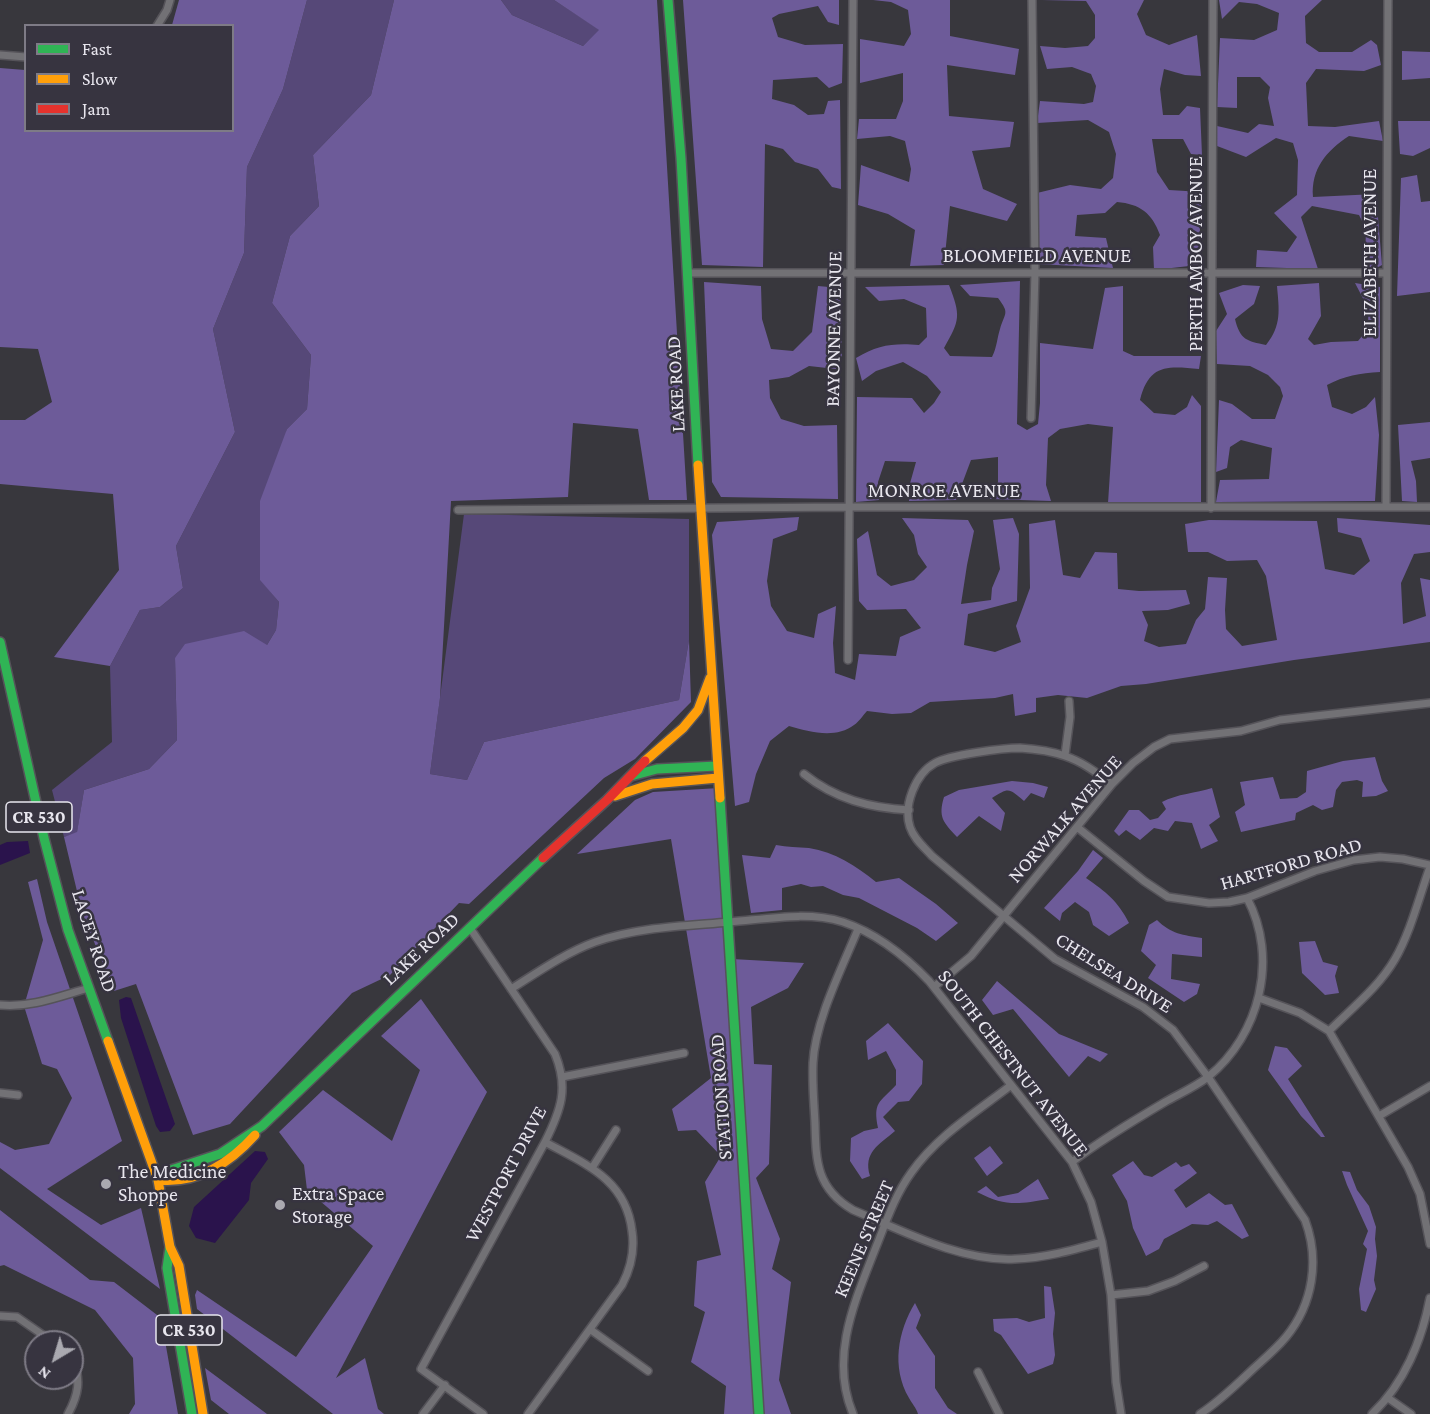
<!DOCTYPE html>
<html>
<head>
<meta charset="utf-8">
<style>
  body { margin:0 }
  #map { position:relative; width:1430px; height:1414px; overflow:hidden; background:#38373d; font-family:"Crimson Pro",serif }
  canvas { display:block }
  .legend { position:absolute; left:24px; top:24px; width:210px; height:108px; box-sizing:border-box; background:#373440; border:2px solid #7e7b86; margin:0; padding:8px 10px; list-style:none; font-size:18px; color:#e8e6ee }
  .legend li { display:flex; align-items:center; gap:12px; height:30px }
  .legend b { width:30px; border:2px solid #7e7b86 }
  .north { position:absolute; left:24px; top:1330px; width:60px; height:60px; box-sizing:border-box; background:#373440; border:2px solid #7e7b86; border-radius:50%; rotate:218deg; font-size:16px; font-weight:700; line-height:24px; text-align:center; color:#e8e6ee }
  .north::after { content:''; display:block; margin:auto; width:21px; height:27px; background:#aaa9b0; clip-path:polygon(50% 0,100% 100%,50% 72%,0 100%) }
</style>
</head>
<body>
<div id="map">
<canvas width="1430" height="1414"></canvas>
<ul class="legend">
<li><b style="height:8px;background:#30b455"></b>Fast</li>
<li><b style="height:8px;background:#ff9f0a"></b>Slow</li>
<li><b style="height:8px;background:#e5322d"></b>Jam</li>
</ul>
<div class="north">N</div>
</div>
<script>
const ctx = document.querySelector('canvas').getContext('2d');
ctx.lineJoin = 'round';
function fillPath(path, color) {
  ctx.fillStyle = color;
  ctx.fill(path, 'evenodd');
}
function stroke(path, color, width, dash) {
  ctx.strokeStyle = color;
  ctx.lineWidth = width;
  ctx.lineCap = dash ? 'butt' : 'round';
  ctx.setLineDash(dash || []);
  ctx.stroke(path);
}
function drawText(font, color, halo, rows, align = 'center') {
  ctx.font = font + ' "Crimson Pro",serif';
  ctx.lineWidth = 5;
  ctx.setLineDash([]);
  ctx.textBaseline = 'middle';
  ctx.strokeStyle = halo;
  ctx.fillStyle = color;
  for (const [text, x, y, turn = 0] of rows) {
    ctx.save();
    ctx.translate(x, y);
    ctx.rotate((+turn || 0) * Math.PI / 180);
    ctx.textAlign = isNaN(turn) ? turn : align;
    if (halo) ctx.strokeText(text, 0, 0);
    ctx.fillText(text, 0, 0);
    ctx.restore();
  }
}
fillPath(new Path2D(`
  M307,0H394L371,95L313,155L319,206L290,236L272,303L311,355L307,409L287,429L260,579L279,602L276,630L267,645L175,658L177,740L149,769L84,790L77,833L64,837L52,790L112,742L110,666L140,610L160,607L183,588L176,546L235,432L213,329L244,253L247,167L283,89Z
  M501,0H554L600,30L583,46L512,15Z
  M464,514L689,519V640L679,700L484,742L467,780L430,774Z`), '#564878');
fillPath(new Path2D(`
  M179,0H307L283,89L247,167L244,253L213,329L235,432L176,546L183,588L160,607L140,610L110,666L54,657L119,570L113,494L0,484V420H25L52,402L38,349L0,347V68L25,70L26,130H232V26L172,25Z
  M394,0H501L512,15L583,46L599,30L554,0H657L687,500H649L638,429L573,423L568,497L451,501L440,698L430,774L467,780L484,742L679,700L689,640L691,702L635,759L604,778L469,904L459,903L390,975L352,993L230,1124L193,1135L136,984L114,991L82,912L64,837L77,832L84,790L149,769L177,740L175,658L185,644L244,631L267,645L276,630L279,602L260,580V501L287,429L307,409L311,355L272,303L290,236L319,206L313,155L371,95Z
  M683,0H839V25L828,22L818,6L779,14L772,18L778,37L805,45L843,44L842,83L829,88L817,77L773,80L772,99L794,105L808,115L824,114L828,101L840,100L841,189L832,187L818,169L795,162L783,149L765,144L763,267L702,265Z
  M873,0H950V36L1019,49L1015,75L947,65L949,116L1014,122L1010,147L972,151L983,189L1017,204L1007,221L950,206L944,265L910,266L915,230L888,214L858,205L861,165L909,182L911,169L905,141L890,136L857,139L859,119H896L903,101V73L860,83V39L904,46L911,34L908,10L891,2Z
  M1042,0H1144L1137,14L1146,35L1169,45L1197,35L1201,76L1185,75L1164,69L1160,89L1163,115H1179L1187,106L1200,108L1202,155L1191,154L1183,139H1152L1157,172L1169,190L1202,192L1198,265L1154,270L1153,247L1160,235C1152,213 1140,204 1117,202L1105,213L1077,215L1075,236L1106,238L1113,268L1037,264V193L1070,185L1101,189L1113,178L1116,154L1109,132L1088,120L1037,123L1040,101L1084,104L1093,102L1096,86L1091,74L1072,67L1047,69L1040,46L1065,48L1088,46L1095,38V15L1086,1Z
  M1219,0H1322L1305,16L1306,43L1319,52H1352L1371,40L1377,45L1381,65L1364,71L1316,69L1306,83L1308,126L1335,127L1379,121L1383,141L1349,136C1326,151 1311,169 1313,197L1376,194L1382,265L1371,271L1365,263L1366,229L1359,215L1312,206L1301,217L1318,269L1256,267L1257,250L1287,252L1297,237L1274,213L1297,195L1298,160L1293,143L1276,138L1246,157L1217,146V126L1248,133L1259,124L1274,126L1268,98L1270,87L1260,77H1237V108L1217,107L1220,38L1254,40L1277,30L1279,13L1257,4L1239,2L1222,19Z
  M1402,51L1430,52V78L1402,80Z
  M1398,121H1430V148L1413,156L1400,154Z
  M1417,175L1421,202L1430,201V292L1397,296L1401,178Z
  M1020,281L1017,424L1027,430L1038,424L1040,403V343L1093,349L1105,288L1123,286V351L1134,356H1201L1199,369C1167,366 1149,364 1140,400L1154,413L1175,415L1187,407L1192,395L1201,406V504L1108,503L1113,427L1088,424L1060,429L1048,438L1046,485L1051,501L990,499L998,482V457L971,460L956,500L909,501V487L916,462L885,461L878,482L879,500L856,502L857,397L912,398L924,413L934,403L941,392L927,376L903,362L876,371L862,381L856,358C878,345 893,343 919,345L927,337L926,308L904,299L879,301L865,287L949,285C961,316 960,320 944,348L950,356L992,357C997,347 997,338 1000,329C1005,312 1010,314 998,298L970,296L960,285Z
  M704,282L761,286L762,319L771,349L793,351L812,332L818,286L840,288L842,359L836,369L809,366L789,377L769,380L770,398L781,419L804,426L837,425L838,499L721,497L712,482Z
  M1319,283L1321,316L1308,339L1314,345L1331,342L1358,341C1377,321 1366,304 1355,283L1380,287V372C1360,373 1344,376 1327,385L1332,407L1352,414L1366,407L1375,397L1379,435L1375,501L1216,502L1220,480L1269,479L1272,448L1241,440L1230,447L1227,468L1216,472L1219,400L1232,404L1252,419H1275L1283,396L1280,387L1268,375L1250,366L1217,364L1216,331L1227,314L1219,293L1243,285L1260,286L1254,304L1235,319C1240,340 1247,341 1266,345C1282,325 1279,310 1277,286Z
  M1430,422V458L1411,461L1416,481L1417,502L1402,501L1398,425Z
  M799,517L797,530L773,539L767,581L771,606L787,631L814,638L818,614L836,606L833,643L835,673L855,680L859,654L896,656L900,637L921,628L906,609L867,610L859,601L857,539L868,531L877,575L891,586L914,580L927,567L918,554L914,535L902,518L968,520L974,531L967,565L961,604L991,600L992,588L1000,569L993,520L1013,518L1019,534L1017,601L968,614L964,645L995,652L1021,642L1016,626L1030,588L1029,524L1055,520L1063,575L1080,578L1095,552L1117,553L1118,589L1139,591L1186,590L1190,604L1168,610L1142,611L1148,625L1144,641L1159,647L1186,644L1196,620L1205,609L1208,577L1227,578L1225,610L1226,629L1242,646L1277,640L1266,576L1257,560L1227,561L1208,552H1188L1185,524L1209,520L1317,521L1325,569L1354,575L1370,561L1361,538L1338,532L1337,518L1430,525V552L1414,554L1401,583L1403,624L1426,616L1420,578L1430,580V642L1294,660L1146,684L1121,686L1087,698L1058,695L1036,698V712L1015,716L1013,694L995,698L930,702L911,713L892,714L867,711C863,715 859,722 854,725C836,739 809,732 789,726L770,741L756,774L749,802L735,806L712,535L717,522Z
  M1375,757L1382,781L1388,791L1376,796L1362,797L1363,782L1357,780L1342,782L1336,790L1333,807L1322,810L1313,805L1296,813L1295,820L1241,832L1235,812L1245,805L1240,782L1273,777L1280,799L1297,798L1306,792L1307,771L1343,761Z
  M1012,781L1033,783L1048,787L1044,798L1031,793L1024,801C1009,788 1009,787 992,798L1005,813L1001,831L979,816L957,837C943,822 938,817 944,797L959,790Z
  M719,788L732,959L804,963L788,988L751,1007L754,1064L772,1065L769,1164L756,1178L780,1239L772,1269L791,1282L779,1380L791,1414H724L726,1386L691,1362L705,1312L694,1306L697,1261L721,1255L705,1182L721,1156L696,1130L678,1131L672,1109L711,1078L671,839L577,854L635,800L653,792Z
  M1212,788L1220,817L1209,825L1218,841L1201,849L1192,823L1175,821L1168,831L1154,828L1140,840L1126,830L1119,836L1114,831L1129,810H1139L1150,820L1158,818L1166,809L1162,802C1177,794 1196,793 1212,788Z
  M776,845C787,847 798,847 809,848C835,852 856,866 876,882L899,878L936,904L958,923L936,941L917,928L859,898L843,895L823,886L811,887L801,884L782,888V910L751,913L742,855L770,858Z
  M1093,850L1103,858L1086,878C1106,892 1118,901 1129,923L1109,936L1093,925L1089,912L1075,902L1062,913L1060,921L1044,908L1078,871Z
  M37,879L47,922L122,1141L47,1189L101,1225L141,1208L160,1289L0,1168V1142L15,1150L49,1144L72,1098L57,1069L42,1064L24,1006L43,940L28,882Z
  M1157,920C1171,934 1183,935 1202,938V957L1172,954L1171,979L1200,984L1197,994L1184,1002L1148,978L1156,965L1141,951L1149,925Z
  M1315,941L1323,962L1338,966L1335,976L1339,993L1325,995L1302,973L1299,942Z
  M997,981L1059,1034L1108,1054L1100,1062L1088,1056L1069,1077L1013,1009L993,1015L982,1000Z
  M421,999L487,1092L336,1378L365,1358L378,1409L384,1414H333L197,1309L195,1295L197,1290L296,1357L373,1246L307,1190L304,1165L279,1132L323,1090L392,1141L420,1070L381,1036Z
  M888,1023L923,1061L922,1084L909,1101L898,1102L883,1117L895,1131C879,1145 863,1152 870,1176L862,1179L850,1161L851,1138L864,1131L878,1128C873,1102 879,1103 896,1085V1070L886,1051L868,1060L866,1041Z
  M1275,1046L1287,1048L1302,1066L1288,1079L1325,1137H1321L1301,1116L1268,1070Z
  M990,1146L1003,1163L987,1176L974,1158Z
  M1133,1161L1144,1175L1152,1177L1176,1162L1181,1167L1189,1164L1197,1173L1174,1190L1186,1208L1209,1193L1225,1205L1232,1204L1249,1236L1242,1239L1217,1221L1208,1225L1192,1224L1164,1239L1159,1249L1146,1256L1133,1228L1127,1201L1112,1175Z
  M1342,1171L1350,1172L1357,1190L1369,1206L1376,1227L1375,1239L1377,1256L1374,1280L1376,1289L1366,1312L1361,1310L1359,1289L1367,1249L1363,1244L1368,1231L1347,1185Z
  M1038,1179L1049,1199C1018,1204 1006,1207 977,1192L986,1186L998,1197L1018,1193Z
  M0,1210L90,1280L114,1282L161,1318L178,1414H129L135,1404L133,1358L95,1310L4,1265L0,1266Z
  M1044,1286L1051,1287L1055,1313L1053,1334L1055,1355L1053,1364L1028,1374L1001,1335L994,1331L993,1319L1017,1318L1029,1322L1045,1318Z
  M915,1303L921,1315L916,1328L935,1356V1388L948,1408L957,1414H918C916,1407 912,1404 909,1398C891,1367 898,1331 915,1303Z
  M205,1368L267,1414H229L211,1400Z`), '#6d5b99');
fillPath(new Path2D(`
  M28,841L30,853L0,865V845L7,842Z
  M126,997L131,998L175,1124L170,1131L160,1132L156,1126L121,1018L119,1000Z
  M255,1151L265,1152L268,1159L251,1183L249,1200L215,1243L196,1238L189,1226L194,1207Z`), '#2a134c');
const street = new Path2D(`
  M157,26L167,10L170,0
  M0,55L26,57
  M687,273H1387
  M1031,418L1035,272L1032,0
  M1386,507L1388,0
  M1211,508L1213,0
  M458,510L848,507H1430
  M848,660L853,0
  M1065,755L1070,717L1069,701
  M804,774C835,799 870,808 909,810
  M1112,784C1097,773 1083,762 1065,756C1051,751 1035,749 1020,748C1003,748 949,755 935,763C915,774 903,806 910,827C914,839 924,847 932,856L1055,959L1143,1007L1173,1030L1208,1077L1305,1220C1320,1260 1313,1304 1286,1337C1276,1349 1264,1359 1253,1369C1236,1385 1220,1401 1200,1414
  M1077,827L1144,881L1168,897L1209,903L1229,902L1247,898L1315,871L1354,860L1380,857L1403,859L1430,865
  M470,928L555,1054C569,1088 561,1110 545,1142L421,1369L483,1414
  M858,929C842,968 815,1021 813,1063C812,1083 814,1103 815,1123C816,1161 816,1188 853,1210C901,1230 961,1262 1015,1259C1045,1258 1073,1250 1102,1242
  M934,987L971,956L1112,784L1133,763L1154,747L1170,739L1241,731L1280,720L1430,703
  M511,989C538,972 565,953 595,942C637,927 685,926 730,922C767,919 807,911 843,922C876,933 905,956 929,981L1072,1162L1091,1202L1102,1242L1111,1295L1116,1382L1121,1414
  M1259,998L1300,1013L1329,1031L1408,1167L1420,1194L1430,1244
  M0,1005C31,1008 60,996 89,988
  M1329,1031C1351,1009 1379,987 1395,959C1411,931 1419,897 1430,867
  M562,1077L684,1053
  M0,1093L18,1095
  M1379,1116L1430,1086
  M1072,1162C1101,1140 1133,1121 1165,1102C1179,1094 1195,1087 1208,1077C1260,1035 1279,958 1247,898
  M592,1168L616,1130
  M1111,1295L1148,1291L1175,1281L1204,1266
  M0,1316L17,1317L53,1342
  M591,1330L648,1371
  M978,1372L999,1414
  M1388,1398L1411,1414
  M68,1414C78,1396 82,1379 72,1360
  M423,1414L445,1385
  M528,1414L622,1285C631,1268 635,1251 632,1231C626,1179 585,1164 545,1142
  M853,1414C829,1357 855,1301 876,1247C886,1222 895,1195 911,1173C936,1137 976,1112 1010,1086
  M1372,1414C1404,1384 1422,1340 1430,1298`);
const fast = new Path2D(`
  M668,0L681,158L698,465
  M0,642L44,838L68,930L108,1041
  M631,776L657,769L717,766
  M720,798L759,1414
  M158,1180L168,1171L220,1154L262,1126L543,858
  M170,1247L167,1268L192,1414`);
const slow = new Path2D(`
  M698,465L720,798
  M645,761L683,728L698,710L710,678
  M615,796L652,784L718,778
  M108,1041L158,1180L170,1247L179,1266L203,1414
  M158,1180C198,1184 229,1164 255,1135`);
const jam = new Path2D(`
  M543,858L607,800L645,761`);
stroke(street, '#555359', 10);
stroke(fast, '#555359', 12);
stroke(slow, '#555359', 12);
stroke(jam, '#555359', 12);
stroke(street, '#727175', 7);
stroke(fast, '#30b455', 9);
stroke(slow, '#ff9f0a', 9);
stroke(jam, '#e5322d', 9);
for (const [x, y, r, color] of [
  [106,1184,6,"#aaa9b0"],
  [280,1205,6,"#aaa9b0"]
]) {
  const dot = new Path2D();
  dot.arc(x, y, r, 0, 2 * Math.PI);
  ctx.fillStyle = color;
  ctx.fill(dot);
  stroke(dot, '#373440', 2);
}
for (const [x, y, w] of [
  [39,817,66],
  [189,1330,66]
]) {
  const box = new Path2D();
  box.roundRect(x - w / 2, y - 15, w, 30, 4.5);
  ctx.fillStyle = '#373440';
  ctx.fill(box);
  stroke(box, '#e8e6ee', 1.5);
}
drawText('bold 18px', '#e8e6ee', null, [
  ["CR 530",39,817],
  ["CR 530",189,1330]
]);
drawText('20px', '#e8e6ee', '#373440', [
  ["ELIZABETH AVENUE",1370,253,-90],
  ["PERTH AMBOY AVENUE",1196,254,-90],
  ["BLOOMFIELD AVENUE",1037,256],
  ["BAYONNE AVENUE",834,329,-89],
  ["LAKE ROAD",676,384,-93],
  ["MONROE AVENUE",944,491],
  ["NORWALK AVENUE",1065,819,-49],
  ["HARTFORD ROAD",1291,864,-16],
  ["LACEY ROAD",94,941,72],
  ["LAKE ROAD",421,949,-43],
  ["CHELSEA DRIVE",1114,973,32],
  ["SOUTH CHESTNUT AVENUE",1013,1063,52],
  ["STATION ROAD",721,1097,-94],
  ["WESTPORT DRIVE",506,1174,-62],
  ["KEENE STREET",864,1239,-67]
]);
drawText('20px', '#e8e6ee', '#373440', [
  ["The Medicine",118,1172],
  ["Shoppe",118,1195],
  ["Extra Space",292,1194],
  ["Storage",292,1217]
], 'left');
</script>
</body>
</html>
